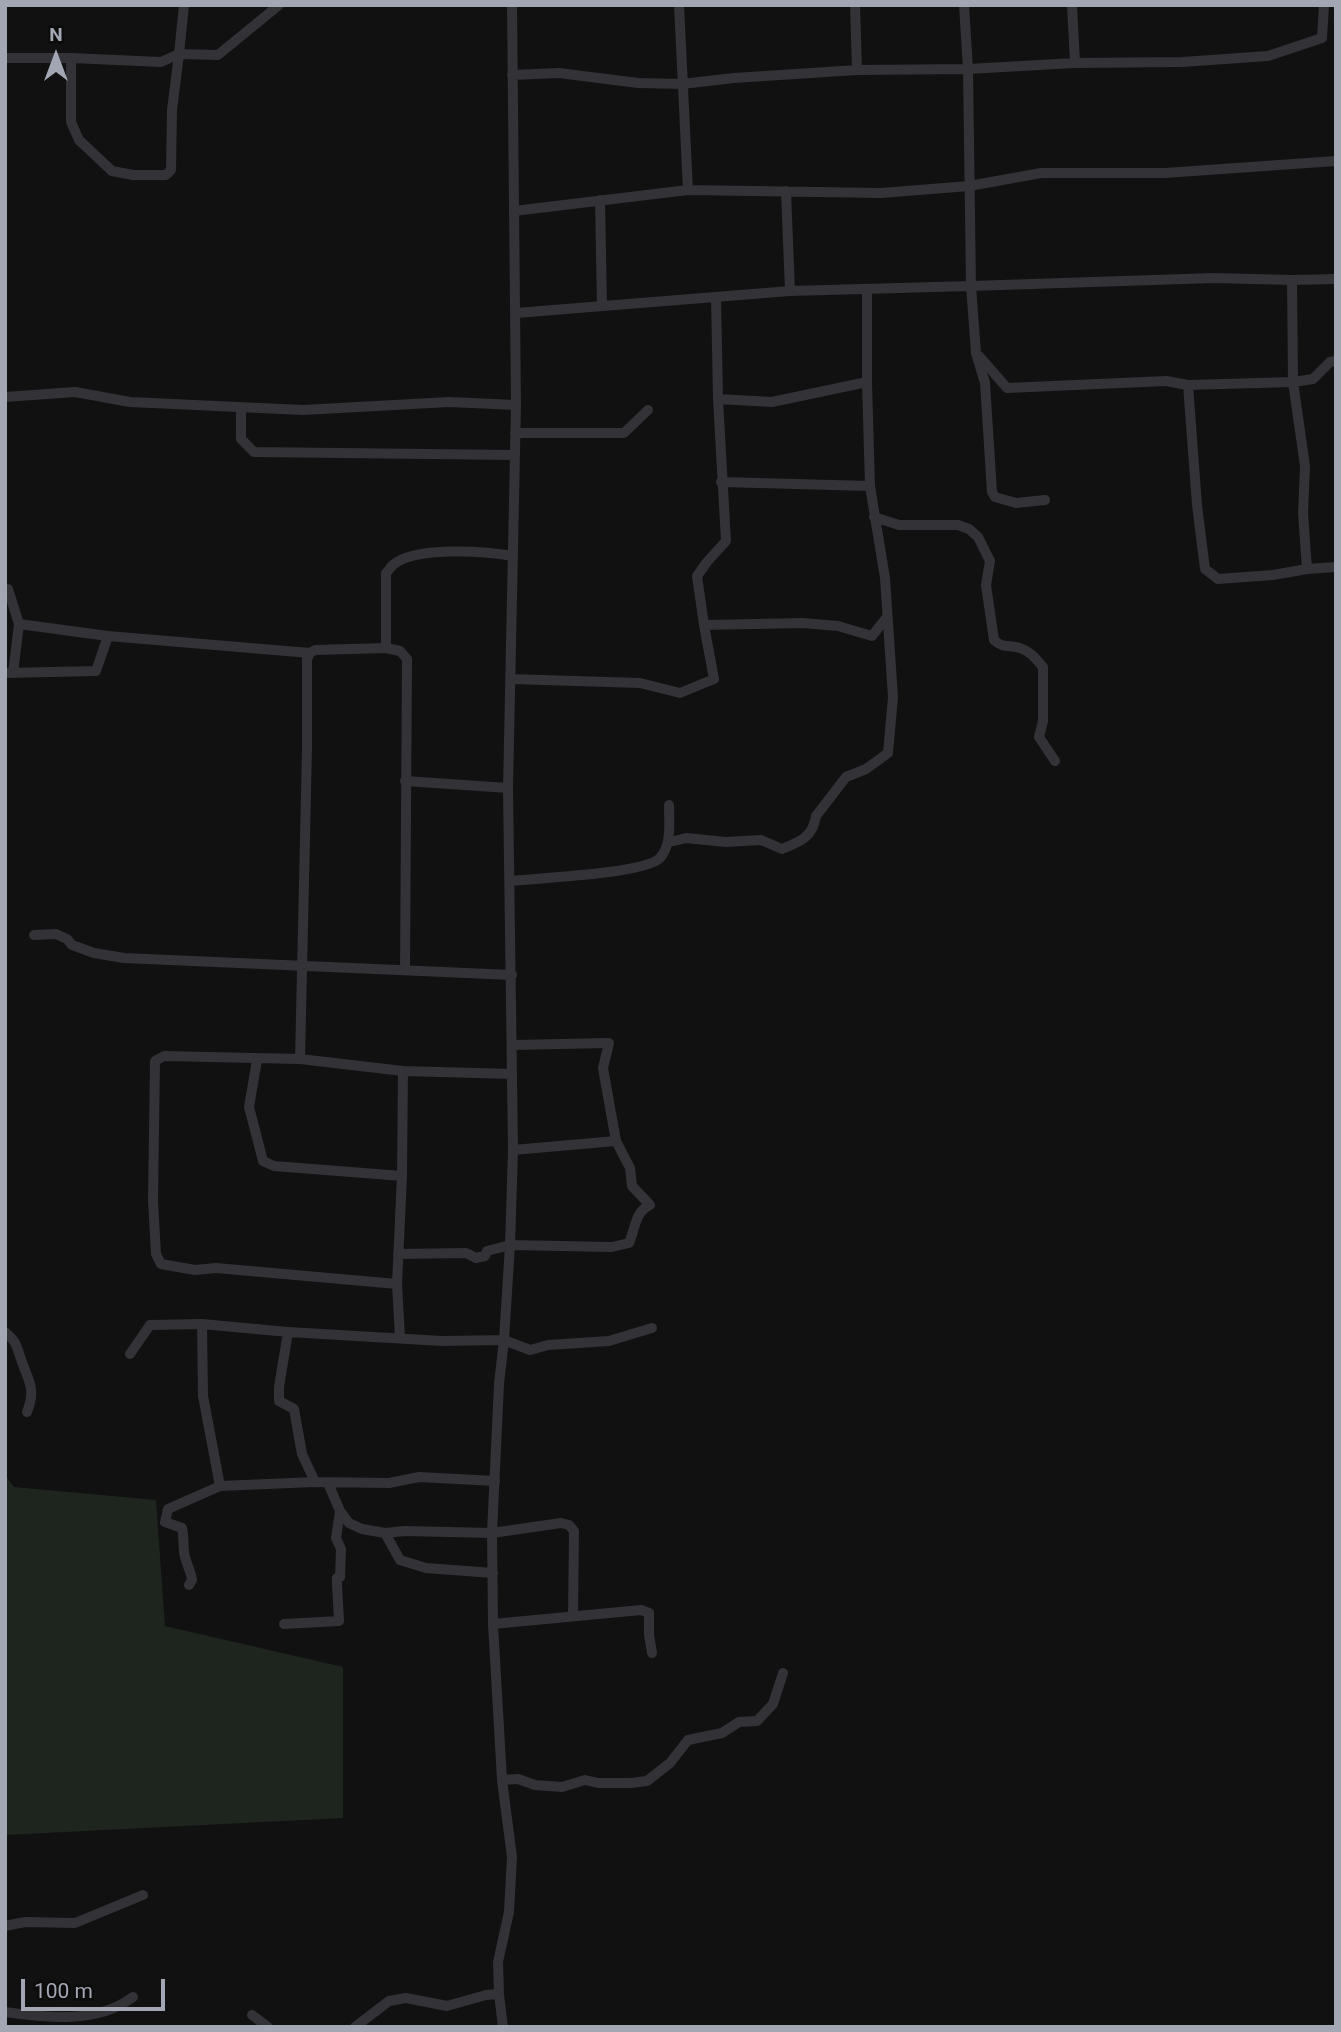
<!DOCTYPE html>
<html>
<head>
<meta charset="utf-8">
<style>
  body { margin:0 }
  #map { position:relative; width:1341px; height:2032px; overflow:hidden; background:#111112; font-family:Roboto,sans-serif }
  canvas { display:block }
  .frame { position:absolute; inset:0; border:7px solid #a2a7b3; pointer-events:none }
  .north { position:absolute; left:21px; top:21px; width:70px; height:70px; -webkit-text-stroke:5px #0c0c0d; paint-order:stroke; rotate:0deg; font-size:19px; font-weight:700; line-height:28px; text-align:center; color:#a2a7b3 }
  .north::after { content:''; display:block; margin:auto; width:24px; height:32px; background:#a2a7b3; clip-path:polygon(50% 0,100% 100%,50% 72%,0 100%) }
  .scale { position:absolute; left:21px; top:1979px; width:144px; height:32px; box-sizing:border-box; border:4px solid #a2a7b3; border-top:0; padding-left:9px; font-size:21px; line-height:24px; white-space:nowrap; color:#a2a7b3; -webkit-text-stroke:5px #0c0c0d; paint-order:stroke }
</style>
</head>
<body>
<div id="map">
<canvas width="1341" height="2032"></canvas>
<div class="frame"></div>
<div class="north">N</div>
<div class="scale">100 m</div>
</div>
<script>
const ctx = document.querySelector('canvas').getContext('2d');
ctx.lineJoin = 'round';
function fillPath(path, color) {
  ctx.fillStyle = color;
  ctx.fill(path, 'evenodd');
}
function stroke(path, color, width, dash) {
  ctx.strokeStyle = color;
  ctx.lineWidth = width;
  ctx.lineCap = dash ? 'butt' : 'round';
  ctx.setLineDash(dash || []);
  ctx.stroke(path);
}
fillPath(new Path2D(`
  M5,1475L14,1487L156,1500L165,1626L343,1667V1818L5,1835Z`), '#1d251e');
stroke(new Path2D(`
  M679,5L688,190
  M855,5L857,70
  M1072,5L1075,63
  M5,58H71L161,62L179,54L184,5
  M71,58V122L79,140L112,171L133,175H166L171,170L172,110L179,54L218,55L279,5
  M512,75L559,73L638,83L682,84L734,78L857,70L968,69L1075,63L1182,62L1268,56L1322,38L1324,5
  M786,191L790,291
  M600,200L602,306
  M514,211L688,190L881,193L969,186L1041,173H1165L1336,161
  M1292,280L1293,382L1305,466L1303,513L1307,569
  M716,297L718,399L726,541L707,562L697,576L704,625L803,623L838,626L872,636L887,617
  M516,313L790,291L971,286L968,69L964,5
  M979,356L1007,388L1166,381L1188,385L1293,382L1313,379L1330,362L1336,361
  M1188,385L1197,505L1205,569L1218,579L1273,575L1307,569L1336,567
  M5,397L75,392L130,402L303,410L449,402L516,405
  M718,399L772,402L867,382
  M241,408V439L254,452L515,455
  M515,433H624L648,410
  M721,482L870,486
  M1045,500L1016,503L995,497L992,492L985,383L976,353L971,286L1214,278L1292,280L1336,279
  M874,517L899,525H958L969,529L978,537L990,561L986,585L994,640C1002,648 1010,645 1020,648C1030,651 1036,659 1043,667V721L1039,737L1055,761
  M8,589L19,624L13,673
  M19,624L108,636
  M386,648V573C389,571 390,567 393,565C414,546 486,551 513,556
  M5,673L96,671L108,636L310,653
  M511,679L640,683L680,693L714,679L704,625
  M405,781L508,788
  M668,840L674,841L686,838L726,842L761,840L782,849C800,842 813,837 816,816L846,777L866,769L888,753L893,697L885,578L870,486L867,382V290
  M510,881C537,878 644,874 660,858C672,845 669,822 669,805
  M34,935L56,934L67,939L72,945L94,953L124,958L512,975
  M300,1059L307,749V659L310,653L315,650L386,648L400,651L407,659L405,970
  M257,1060L249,1107L263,1161L274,1166L402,1176
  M513,1150L616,1141
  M398,1254L466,1253L476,1258L485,1256L487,1251L510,1245L612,1247L629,1243C635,1230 635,1211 650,1205L632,1186L630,1168L616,1141L603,1068L609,1043L512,1045
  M397,1284L216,1268L195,1270L161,1264L156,1254L153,1201L155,1061L164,1056L300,1059L403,1071L512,1074
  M202,1324L203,1396L220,1486
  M5,1332C18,1343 16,1346 22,1362C29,1382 36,1389 27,1412
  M288,1332L279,1387V1401L294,1409L302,1454L315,1482
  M400,1338L397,1284L402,1176L403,1071
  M130,1354L150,1325L202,1324L288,1332L442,1341L504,1340L530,1350L548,1345L609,1341L652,1328
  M340,1511L349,1523L362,1529L385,1533L405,1531L492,1533L561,1523L569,1525L574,1531L573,1616
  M385,1533L400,1560L426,1568L493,1573
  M189,1585L192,1580C191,1571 184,1559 184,1551C183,1543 184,1537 182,1528L165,1522L168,1509L220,1486L315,1482L389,1483L419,1477L495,1481
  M284,1624L339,1621L337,1584V1578L340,1577L341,1549L336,1538L340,1511L328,1483
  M493,1624L641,1610L649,1613V1635L652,1653
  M502,1780L518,1779L535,1785L562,1787L585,1780L598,1783H631L647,1781L670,1763L688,1740L722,1733L739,1722L757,1721L773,1704L783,1673
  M5,1926L25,1922L75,1923L143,1895
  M5,2012C47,2018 97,2024 133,1997
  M252,2015L268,2027
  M355,2027L389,2001L406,1998L447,2006L486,1995L499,1994
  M503,2027L499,1994L498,1962L509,1912L512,1857L502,1780L493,1624L492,1533L499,1384L504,1340L510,1245L513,1150L508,788L516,405L512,5`), '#323237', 10);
</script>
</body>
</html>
